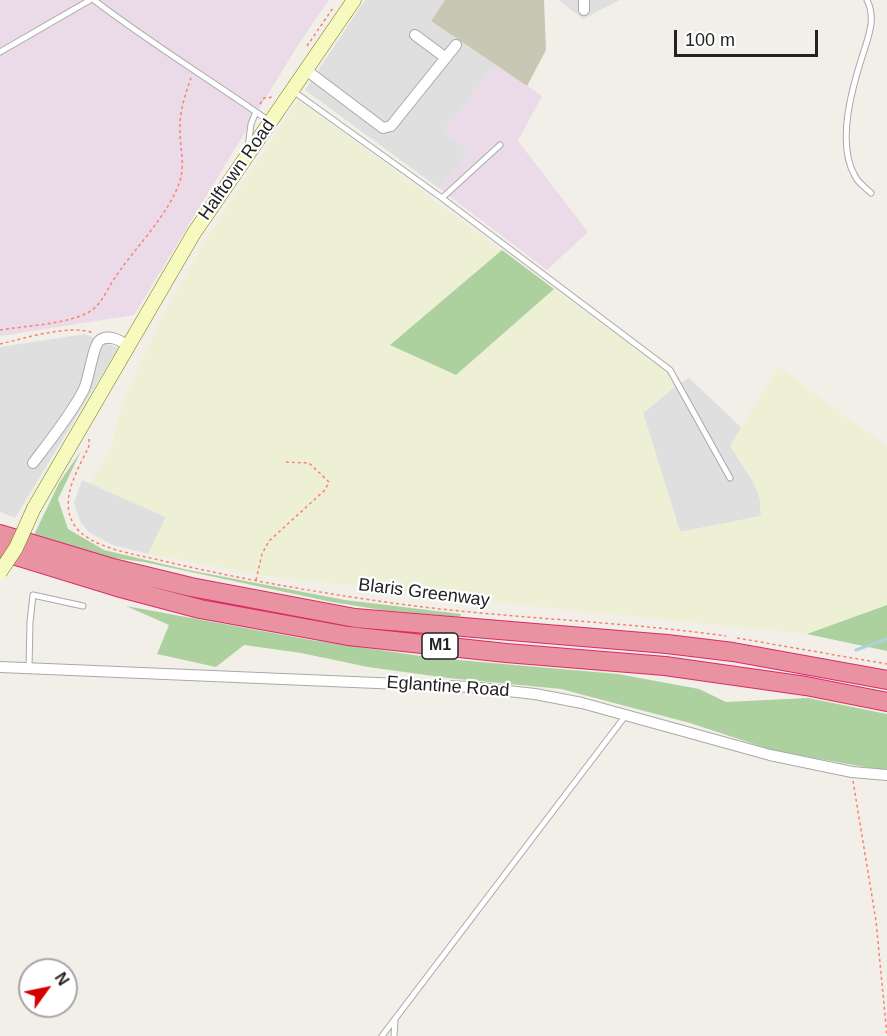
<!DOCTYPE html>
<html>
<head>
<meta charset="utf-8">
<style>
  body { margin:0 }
  #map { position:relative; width:887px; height:1036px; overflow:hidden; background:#f2efe9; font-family:Arial,sans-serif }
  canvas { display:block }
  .north { position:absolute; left:18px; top:958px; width:60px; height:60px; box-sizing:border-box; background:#fff; border:2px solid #a7a7a7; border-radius:50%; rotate:57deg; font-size:16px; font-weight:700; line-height:24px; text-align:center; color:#222 }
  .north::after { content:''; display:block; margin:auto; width:21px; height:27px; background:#d40000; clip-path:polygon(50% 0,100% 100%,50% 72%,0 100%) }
  .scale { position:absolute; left:674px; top:30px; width:144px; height:27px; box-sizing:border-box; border:3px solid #222; border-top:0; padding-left:8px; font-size:18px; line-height:21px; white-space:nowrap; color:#222; -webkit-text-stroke:4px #fff; paint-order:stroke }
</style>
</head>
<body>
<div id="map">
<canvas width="887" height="1036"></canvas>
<div class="north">N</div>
<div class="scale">100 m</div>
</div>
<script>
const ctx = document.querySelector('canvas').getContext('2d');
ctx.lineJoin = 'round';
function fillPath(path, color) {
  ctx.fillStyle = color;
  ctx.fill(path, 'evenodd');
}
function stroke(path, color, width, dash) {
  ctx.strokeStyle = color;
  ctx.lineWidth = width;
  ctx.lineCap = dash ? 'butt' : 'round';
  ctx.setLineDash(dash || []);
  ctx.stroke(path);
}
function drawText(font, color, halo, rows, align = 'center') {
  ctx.font = font + ' Arial,sans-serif';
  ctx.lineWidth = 4.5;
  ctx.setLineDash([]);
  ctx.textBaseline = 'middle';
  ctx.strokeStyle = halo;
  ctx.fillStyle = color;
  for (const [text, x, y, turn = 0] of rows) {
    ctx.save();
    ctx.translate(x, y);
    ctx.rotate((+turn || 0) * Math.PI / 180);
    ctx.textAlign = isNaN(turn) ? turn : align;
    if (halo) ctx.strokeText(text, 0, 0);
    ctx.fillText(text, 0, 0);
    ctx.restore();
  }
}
fillPath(new Path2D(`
  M365,0H445L431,21L496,65L443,132L470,151L440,189L305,90Z
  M559,0H620L583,19Z
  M85,334L118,348L15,518L0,512V347Z
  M689,378L742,428L730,446L753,481L760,499L761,516L680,532L643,413L676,386Z
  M82,480L166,517L148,554L113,545L90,533L81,523L74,503Z`), '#e0dfdf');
fillPath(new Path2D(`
  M0,0H329L298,45L134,315L0,336Z
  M496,65L542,96L518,141L588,232L547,270L440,189L470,151L443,132Z`), '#ebdbe8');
fillPath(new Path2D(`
  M445,0H544L546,50L527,86L431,21Z`), '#c7c7b4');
fillPath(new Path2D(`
  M298,99L502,250L390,345L456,375L554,289L669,374L676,386L643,413L680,532L761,516L760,499L753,481L730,446L778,367L887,446V605L807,634L550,608L266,576L148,554L166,517L90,483L110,450L125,397L163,314L208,236Z`), '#eef0d5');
fillPath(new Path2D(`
  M502,250L554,289L456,375L390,345Z
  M81,451L58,499L68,529L104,550L188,570L345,600L461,614L460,617L382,610L332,602L144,562L92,555L33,537L59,483Z
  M887,605V651L807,634Z
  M126,606L311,640L435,658L618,674L699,689L726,702L808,698L887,714V771L775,751L690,723L561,689L448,678L368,667L301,653L244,645L216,667L157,654L169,625Z`), '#add19e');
stroke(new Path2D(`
  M856,650L887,639`), '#aad3df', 3);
const lane = new Path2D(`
  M94,0C150,43 211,80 269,121
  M867,0C876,18 869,35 863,54C852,88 836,143 855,176C858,183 866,188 871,193
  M0,52L90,0
  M293,91L442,198L670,370L730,478
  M248,148L251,124L256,112
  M442,198L500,145
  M29,668L30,622L33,595L83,606
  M382,1036L626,715
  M394,1036L395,1020`);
const street = new Path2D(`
  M584,0V10
  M415,35L446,58
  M306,70L383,128L391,126L456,45
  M33,463C49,442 73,412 84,389C89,378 93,347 99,341C108,333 121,341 129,346
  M0,667L471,687L535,694L582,703L770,755L852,772L887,775`);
const secondary = new Path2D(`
  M34,508L194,233L354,0`);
const highway = new Path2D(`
  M0,534L113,568L191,587L355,618L667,644L733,652L887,680
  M0,551L117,587L200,609L348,636L506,653L665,666L806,686L887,702`);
stroke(lane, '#a9a9a9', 7);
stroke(street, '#a9a9a9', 12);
stroke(secondary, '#707d05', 15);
stroke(highway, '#dc2a67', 20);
stroke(new Path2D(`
  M307,46L333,8
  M260,104L264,98L273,97
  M0,330C25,326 68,324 89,312C102,305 108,287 116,276C136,247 169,214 180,181C185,163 180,149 180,131C179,113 185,95 191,78
  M0,344C26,338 68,324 94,333
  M89,439V446C79,468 59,498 73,523C88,549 137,554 163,561C249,581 336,596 423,607C524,619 626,622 726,636
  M256,580L262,554L269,541L325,490L329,482L309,463L286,462
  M737,638L887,664
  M853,781L876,921L887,1036`), '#fa8072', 1.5, [3, 3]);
stroke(lane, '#fff', 5);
stroke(street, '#fff', 10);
stroke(secondary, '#f7fabf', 14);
stroke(highway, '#e892a2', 18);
const secondaryBridge = new Path2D(`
  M0,572L16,548L34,508`);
stroke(secondaryBridge, '#707d05', 15, []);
stroke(secondaryBridge, '#f7fabf', 14);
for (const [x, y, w] of [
  [440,646,36]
]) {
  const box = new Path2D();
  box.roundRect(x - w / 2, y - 13, w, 26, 4.5);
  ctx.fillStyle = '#fff';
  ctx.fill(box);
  stroke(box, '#222', 1.5);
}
drawText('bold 16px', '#222', null, [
  ["M1",440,646]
]);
drawText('18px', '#222', '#fff', [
  ["Halftown Road",237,170,-55],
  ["Blaris Greenway",424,593,7],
  ["Eglantine Road",448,687,4]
]);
</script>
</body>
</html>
